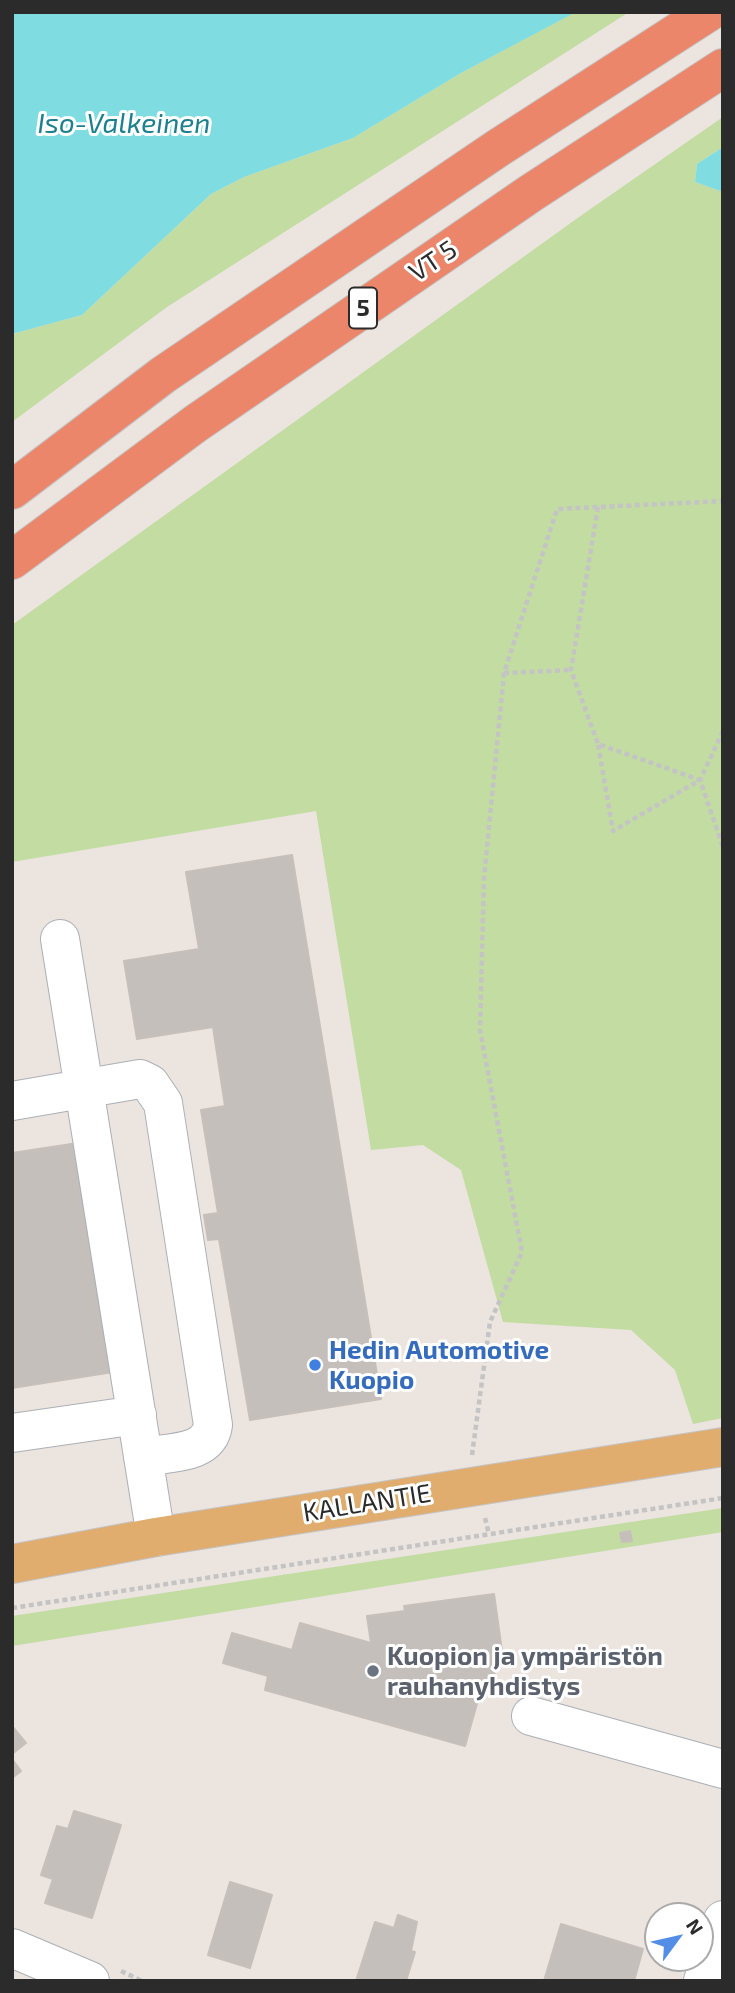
<!DOCTYPE html>
<html>
<head>
<meta charset="utf-8">
<style>
  body { margin:0 }
  #map { position:relative; width:735px; height:1993px; overflow:hidden; background:#ebe4df; font-family:"Exo 2",sans-serif }
  canvas { display:block }
  .frame { position:absolute; inset:0; border:14px solid #2b2b2b; pointer-events:none }
  .north { position:absolute; left:644px; top:1902px; width:70px; height:70px; box-sizing:border-box; background:#fff; border:2px solid #aaa; border-radius:50%; rotate:57deg; font-size:19px; font-weight:700; line-height:28px; text-align:center; color:#2b2b2b }
  .north::after { content:''; display:block; margin:auto; width:24px; height:32px; background:#528ee6; clip-path:polygon(50% 0,100% 100%,50% 72%,0 100%) }
</style>
</head>
<body>
<div id="map">
<canvas width="735" height="1993"></canvas>
<div class="frame"></div>
<div class="north">N</div>
</div>
<script>
const ctx = document.querySelector('canvas').getContext('2d');
ctx.lineJoin = 'round';
function fillPath(path, color) {
  ctx.fillStyle = color;
  ctx.fill(path, 'evenodd');
}
function stroke(path, color, width, dash) {
  ctx.strokeStyle = color;
  ctx.lineWidth = width;
  ctx.lineCap = dash ? 'butt' : 'round';
  ctx.setLineDash(dash || []);
  ctx.stroke(path);
}
function drawText(font, color, halo, rows, align = 'center') {
  ctx.font = font + ' "Exo 2",sans-serif';
  ctx.lineWidth = 6;
  ctx.setLineDash([]);
  ctx.textBaseline = 'middle';
  ctx.strokeStyle = halo;
  ctx.fillStyle = color;
  for (const [text, x, y, turn = 0] of rows) {
    ctx.save();
    ctx.translate(x, y);
    ctx.rotate((+turn || 0) * Math.PI / 180);
    ctx.textAlign = isNaN(turn) ? turn : align;
    if (halo) ctx.strokeText(text, 0, 0);
    ctx.fillText(text, 0, 0);
    ctx.restore();
  }
}
fillPath(new Path2D(`
  M575,12H629L167,307L12,422V334L82,315L211,194L244,177L353,138L461,73Z
  M723,117V147L697,164L695,182L723,192V1418L693,1424L675,1370L631,1330L503,1322L461,1170L423,1145L371,1150L316,811L12,862V625L579,217Z
  M723,1508V1532L12,1646V1616Z`), '#c2dca2');
fillPath(new Path2D(`
  M12,12H576L461,73L353,138L244,177L211,194L82,315L12,334Z
  M723,147V192L695,182L697,164Z`), '#7fdde1');
const building = new Path2D(`
  M292,855L381,1399L250,1420L219,1239L208,1240L204,1215L218,1213L201,1110L225,1106L213,1027L137,1039L124,961L199,949L186,872Z
  M78,1143L113,1372L12,1388V1153Z
  M630,1531L632,1541L622,1542L620,1533Z
  M494,1594L504,1665L494,1667L497,1691L480,1693L465,1746L265,1690L268,1676L223,1663L232,1633L292,1650L300,1623L371,1643L367,1616L405,1611L404,1606Z
  M12,1726L26,1743L12,1754Z
  M12,1759L21,1771L12,1778Z
  M74,1811L121,1825L92,1918L45,1903L53,1879L41,1875L57,1826L68,1829Z
  M230,1882L272,1895L250,1968L208,1955Z
  M398,1915L417,1922L411,1951L415,1952L406,1981H356L375,1922L394,1928Z
  M561,1924L643,1949L634,1981H544Z`);
fillPath(building, '#c4bfbb');
stroke(building, '#c7bfb9', 2);
const minor = new Path2D(`
  M60,939L156,1537
  M12,1101L140,1079L150,1084L163,1103L213,1425C209,1455 169,1452 143,1457
  M12,1433L137,1415
  M531,1716L723,1769
  M12,1948L90,1981
  M703,1981L723,1920`);
const major = new Path2D(`
  M12,1564L156,1537L723,1447`);
const highway = new Path2D(`
  M12,490L163,375L498,148L709,12
  M12,560L195,424L531,193L723,68`);
stroke(minor, '#acb0b6', 40);
stroke(major, '#c4c4c4', 40);
stroke(highway, '#c4c4c4', 40);
stroke(new Path2D(`
  M598,507L571,670L598,744L700,780L613,831L598,744
  M504,673L571,670
  M723,731L700,780L723,847
  M472,1455L490,1322L522,1252L480,1030L484,878L504,673L557,509L723,501
  M485,1518L489,1534
  M12,1608L723,1498
  M121,1971L142,1981`), '#c4c4c4', 4.5, [5, 3.5]);
stroke(minor, '#fff', 38);
stroke(major, '#e1ad6f', 38);
stroke(highway, '#ec866a', 38);
for (const [x, y, r, color] of [
  [315,1365,7,"#3f7fe0"],
  [373,1671,7,"#6b7280"]
]) {
  const dot = new Path2D();
  dot.arc(x, y, r, 0, 2 * Math.PI);
  ctx.fillStyle = color;
  ctx.fill(dot);
  stroke(dot, '#fff', 2.5);
}
for (const [x, y, w] of [
  [363,308,28]
]) {
  const box = new Path2D();
  box.roundRect(x - w / 2, y - 20.5, w, 41, 5);
  ctx.fillStyle = '#fff';
  ctx.fill(box);
  stroke(box, '#2b2b2b', 2);
}
drawText('bold 24px', '#2b2b2b', null, [
  ["5",363,308]
]);
drawText('26px', '#2b2b2b', '#fff', [
  ["VT 5",433,261,-34],
  ["KALLANTIE",367,1503,-9]
]);
drawText('bold 26px', '#366cbe', '#fff', [
  ["Hedin Automotive",329,1350],
  ["Kuopio",329,1380]
], 'left');
drawText('bold 26px', '#5b616d', '#fff', [
  ["Kuopion ja ympäristön",387,1656],
  ["rauhanyhdistys",387,1686]
], 'left');
drawText('italic 28px', '#1d808e', '#fff', [
  ["Iso-Valkeinen",124,124]
]);
</script>
</body>
</html>
